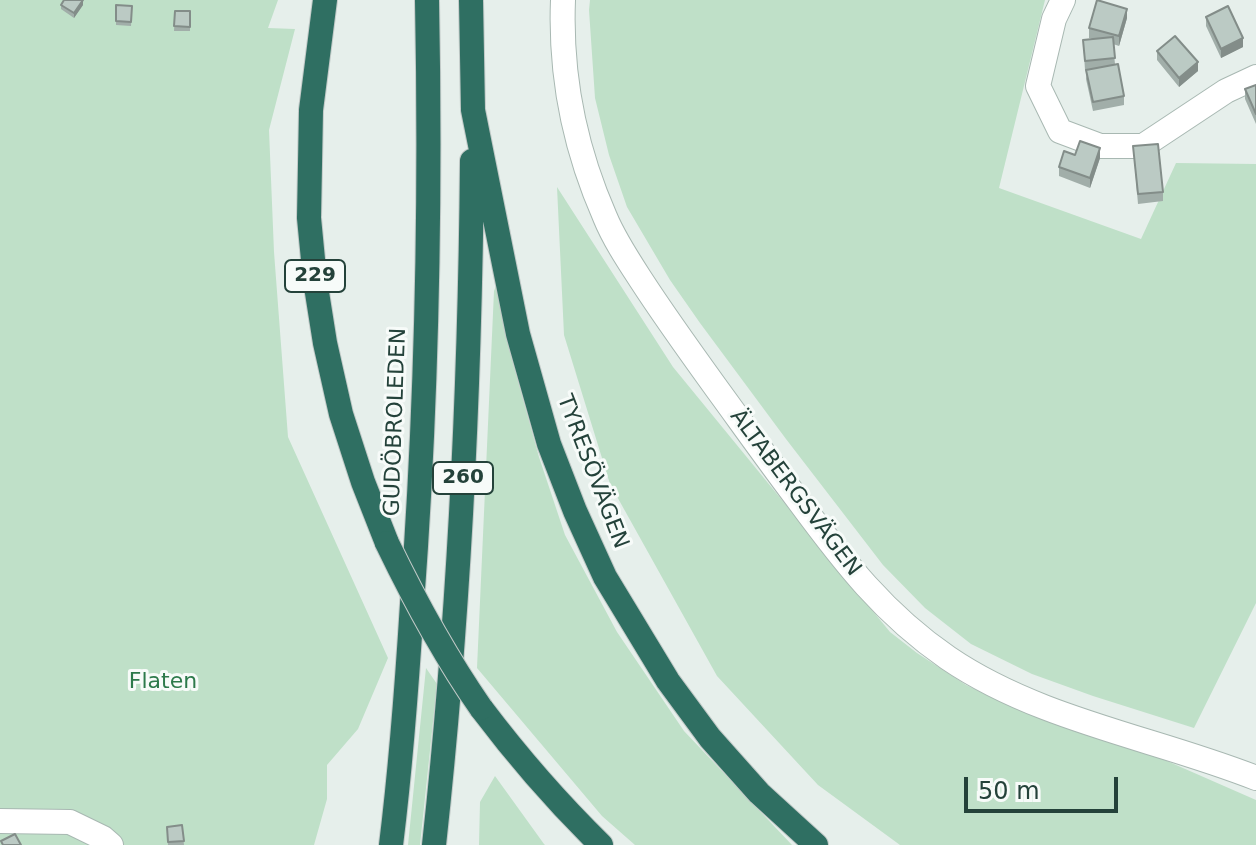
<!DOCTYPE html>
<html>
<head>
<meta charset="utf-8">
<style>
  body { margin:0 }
  #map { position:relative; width:1256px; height:845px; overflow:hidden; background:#e6efeb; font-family:"DejaVu Sans",sans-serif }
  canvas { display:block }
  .scale { position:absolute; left:964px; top:777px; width:154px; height:36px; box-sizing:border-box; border:4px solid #24423a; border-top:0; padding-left:10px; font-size:24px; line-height:28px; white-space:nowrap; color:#24423a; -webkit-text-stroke:6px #f7fbf9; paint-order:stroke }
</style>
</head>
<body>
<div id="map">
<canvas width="1256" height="845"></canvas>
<div class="scale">50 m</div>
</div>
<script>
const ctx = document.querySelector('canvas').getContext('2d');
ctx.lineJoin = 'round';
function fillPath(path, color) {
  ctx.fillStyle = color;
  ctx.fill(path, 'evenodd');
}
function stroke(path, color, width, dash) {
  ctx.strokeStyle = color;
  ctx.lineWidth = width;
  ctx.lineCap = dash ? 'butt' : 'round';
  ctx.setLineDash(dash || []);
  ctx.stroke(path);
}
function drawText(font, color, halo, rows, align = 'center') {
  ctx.font = font + ' "DejaVu Sans",sans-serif';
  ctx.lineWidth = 6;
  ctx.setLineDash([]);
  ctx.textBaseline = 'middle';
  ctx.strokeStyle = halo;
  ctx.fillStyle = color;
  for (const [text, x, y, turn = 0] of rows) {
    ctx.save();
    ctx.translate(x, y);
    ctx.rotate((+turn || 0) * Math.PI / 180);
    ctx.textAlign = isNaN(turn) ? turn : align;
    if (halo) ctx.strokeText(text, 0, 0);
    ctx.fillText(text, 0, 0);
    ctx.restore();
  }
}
fillPath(new Path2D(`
  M0,0H278L268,28L295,29L269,130L274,252L288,437L388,658L358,729L327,765V799L314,845H0Z
  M590,0H1045L999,188L1141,239L1176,163L1256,164V603L1194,728L1093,696L1032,674L971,644L925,608L883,565L786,439L700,323L670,280L627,207L609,155L595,98L589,10Z
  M557,187L673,367L890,632L917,653L966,685L1003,703L1167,761L1256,800V845H900L818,785L717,676L610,484L564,335Z
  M498,281L510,352L539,457L565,535L617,632L684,731L792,845H635L602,816L477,668L494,291Z
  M426,668L437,684L420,845H408Z
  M495,776L544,844L545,845H479L480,802Z`), '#bfe0c8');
const minor = new Path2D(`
  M563,0C560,75 575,149 605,217C614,239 628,260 641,280C665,317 691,353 717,389C744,426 771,464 799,501C844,562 884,614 948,658C1039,720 1155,738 1256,778
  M1063,0L1054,19L1038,86L1060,131L1100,146H1143L1226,91L1256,77
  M0,821L70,822L103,838L111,845`);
const highway = new Path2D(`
  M325,0L311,110L309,218L315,280L325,343L341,414L363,482L387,543
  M471,0L473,110L518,334L549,444L575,511L605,577L668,681L710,738L759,793L816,845
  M481,708C518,757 556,801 601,845
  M391,845C401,765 407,684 412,604C427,403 431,202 427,0
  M434,845C459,618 470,389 472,161`);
stroke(minor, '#a8b8b2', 26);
stroke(highway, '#c2cac8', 26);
stroke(minor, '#fff', 24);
stroke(highway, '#2f6f62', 24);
const highwayBridge = new Path2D(`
  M387,543C415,601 444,655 481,708`);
stroke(highwayBridge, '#c2cac8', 26, []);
stroke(highwayBridge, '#2f6f62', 24);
fillPath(new Path2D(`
  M61,5H83L74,18L61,9Z
  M116,5L132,6L131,26L116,25Z
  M175,11H190V31H174Z
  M1206,17L1243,47L1221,58L1206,26Z
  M1127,18L1119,46L1113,44L1115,64L1124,96V105L1093,111L1086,79L1087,70H1085L1083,40L1094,39L1089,38V28Z
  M1157,51L1198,71L1179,87L1157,60Z
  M1256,85V124L1245,99V89Z
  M1133,146L1163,192V201L1138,204Z
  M1075,155L1100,158L1090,188L1059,176V167Z
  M182,825L184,845H168L167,827Z`), '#a1aea9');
fillPath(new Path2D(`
  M83,0V5L74,18V13Z
  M1127,9V18L1119,46V36Z
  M1243,38V47L1221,58V49Z
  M1198,62V71L1179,87V78Z
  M1100,148V158L1090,188V178Z`), '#838d89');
const building = new Path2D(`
  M64,0H83L74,13L61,5Z
  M1097,0L1127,9L1119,36L1089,28Z
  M116,5L132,6L131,22L116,21Z
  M1228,6L1243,38L1221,49L1206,17Z
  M175,11H190V27L174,26Z
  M1175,36L1198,62L1179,78L1157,51Z
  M1113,37L1115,58L1085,61L1083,40Z
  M1118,64L1124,96L1093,102L1086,70Z
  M1256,85V114L1245,89Z
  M1080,141L1100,148L1090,178L1059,167L1064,151L1075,155Z
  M1158,144L1163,192L1138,194L1133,146Z
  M182,825L184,841L168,842L167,827Z
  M15,834L21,845H3L1,841Z`);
fillPath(building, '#bbcac4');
stroke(building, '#838d89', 2);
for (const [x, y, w] of [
  [315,276,60],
  [463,478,60]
]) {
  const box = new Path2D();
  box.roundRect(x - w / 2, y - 16, w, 32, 6);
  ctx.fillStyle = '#f7fbf9';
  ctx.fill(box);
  stroke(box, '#24423a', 2);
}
drawText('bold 20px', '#24423a', null, [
  ["229",315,276],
  ["260",463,478]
]);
drawText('22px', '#24423a', '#f7fbf9', [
  ["GUDÖBROLEDEN",396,422,-88],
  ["TYRESÖVÄGEN",592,472,69],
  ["ÄLTABERGSVÄGEN",795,493,53]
]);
drawText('22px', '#2d7a4b', '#f7fbf9', [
  ["Flaten",163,682]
]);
</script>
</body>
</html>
